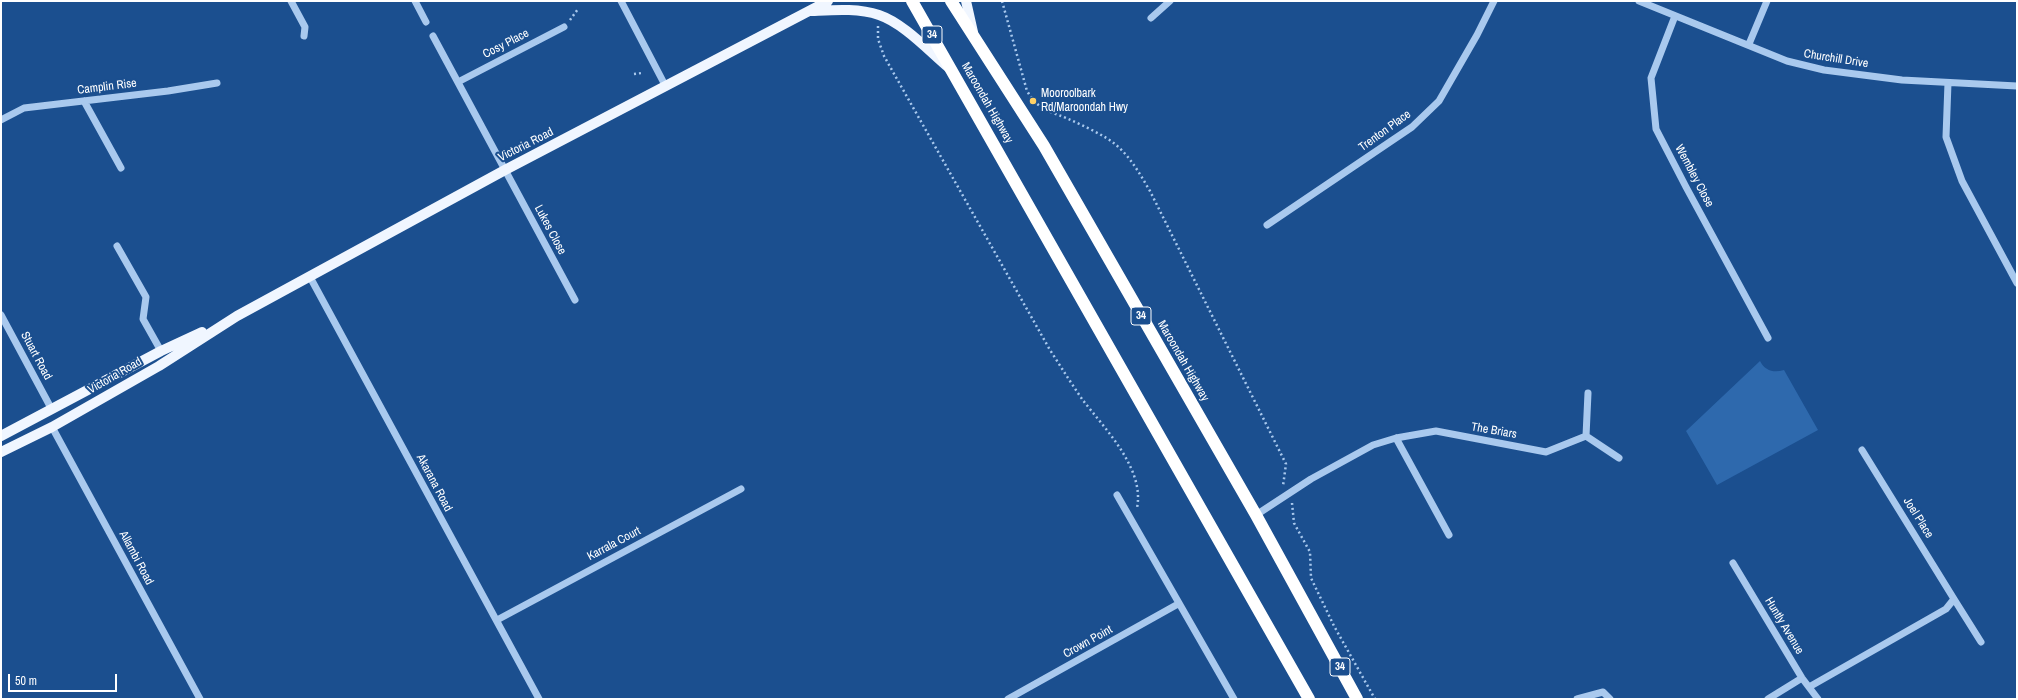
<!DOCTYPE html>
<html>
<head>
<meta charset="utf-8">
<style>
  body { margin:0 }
  #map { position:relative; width:2018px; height:700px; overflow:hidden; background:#1b4f8f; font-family:"Archivo Narrow",sans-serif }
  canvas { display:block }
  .frame { position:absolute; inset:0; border:2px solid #fff; pointer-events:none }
  .scale { position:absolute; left:8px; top:674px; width:109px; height:18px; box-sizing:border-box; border:2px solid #fff; border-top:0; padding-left:5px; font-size:12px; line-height:14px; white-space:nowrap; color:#fff; -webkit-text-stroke:3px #1b4f8f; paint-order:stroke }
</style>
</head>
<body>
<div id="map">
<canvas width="2018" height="700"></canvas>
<div class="frame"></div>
<div class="scale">50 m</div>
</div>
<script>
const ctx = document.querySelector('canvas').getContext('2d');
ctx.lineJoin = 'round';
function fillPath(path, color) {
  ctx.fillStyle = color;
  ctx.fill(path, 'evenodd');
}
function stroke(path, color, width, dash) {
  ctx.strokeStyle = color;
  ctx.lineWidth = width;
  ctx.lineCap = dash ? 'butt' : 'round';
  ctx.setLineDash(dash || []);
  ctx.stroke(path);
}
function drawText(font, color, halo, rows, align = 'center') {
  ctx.font = font + ' "Archivo Narrow",sans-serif';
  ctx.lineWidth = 4;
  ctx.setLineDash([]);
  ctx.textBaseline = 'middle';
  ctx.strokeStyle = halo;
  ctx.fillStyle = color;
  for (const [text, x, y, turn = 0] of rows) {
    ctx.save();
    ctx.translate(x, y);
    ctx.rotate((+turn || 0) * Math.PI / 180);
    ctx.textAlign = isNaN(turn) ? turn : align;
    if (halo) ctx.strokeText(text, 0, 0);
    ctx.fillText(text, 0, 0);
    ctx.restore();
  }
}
fillPath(new Path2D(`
  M1760,361C1765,371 1774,373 1784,370L1818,430L1717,485L1686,431Z`), '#2e69ad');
stroke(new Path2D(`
  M1002,1L1027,91C1039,110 1047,110 1066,118C1080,124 1095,131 1108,139C1128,152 1138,171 1150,191L1286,464L1283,486
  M570,20L578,9
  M878,26V39L884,56L1050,350C1061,367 1071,383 1082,399C1104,428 1145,468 1137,508
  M634,74L642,73
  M1292,503L1294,523L1310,552L1311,578L1334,626L1375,699`), '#a9c9ee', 2.5, [2, 3]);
stroke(new Path2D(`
  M291,1L305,27L304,36
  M415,1L426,22
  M621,1L666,87
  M1639,1L1787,61L1824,70L1902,80L2017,86
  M1675,16L1651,78L1656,129L1686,187L1768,338
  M1151,18L1170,1
  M433,36L575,300
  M1749,44L1767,1
  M458,82L564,27
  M1948,83L1946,137L1962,181L2017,283
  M84,101L121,168
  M1,120L24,108L168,91L217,83
  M1267,225L1412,127L1439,101L1477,35L1494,1
  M117,246L146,297L143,319L161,351
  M310,277L539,699
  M1,315L51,408
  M52,427L200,699
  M1586,436L1619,458
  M1396,438L1449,535
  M1117,495L1234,699
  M1256,515L1311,479L1373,445L1396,438L1436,431L1546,452L1586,436L1588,393
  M1733,563L1802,678L1818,699
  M1954,599L1981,642
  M497,620L741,489
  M1809,687L1946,609L1954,599L1862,450
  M1008,699L1178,604
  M1577,699L1603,692L1610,699
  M1768,699L1802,678`), '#a9c9ee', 7);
stroke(new Path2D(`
  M966,1L973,32
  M812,11C834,10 858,8 879,15C903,23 928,50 948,67
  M1,436L161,351L202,332
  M1,452L52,427L159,366L237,316L505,170L828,1`), '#f0f6ff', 10);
stroke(new Path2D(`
  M912,1L1309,699
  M951,1L1044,146L1256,515L1357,699`), '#fff', 12);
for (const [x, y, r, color] of [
  [1033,101,4,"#ffd166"]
]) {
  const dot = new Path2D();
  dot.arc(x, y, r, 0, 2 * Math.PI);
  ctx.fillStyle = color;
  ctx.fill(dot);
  stroke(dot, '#1b4f8f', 1.5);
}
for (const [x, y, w] of [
  [932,35,20],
  [1141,316,20],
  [1340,667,20]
]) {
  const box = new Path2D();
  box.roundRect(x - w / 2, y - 9, w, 18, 3);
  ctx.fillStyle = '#1b4f8f';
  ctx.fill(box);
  stroke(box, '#fff', 1);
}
drawText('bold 11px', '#fff', null, [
  ["34",932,35],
  ["34",1141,316],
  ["34",1340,667]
]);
drawText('12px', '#fff', '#1b4f8f', [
  ["Cosy Place",506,44,-27],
  ["Churchill Drive",1836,59,9],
  ["Camplin Rise",107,87,-7],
  ["Maroondah Highway",987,103,60],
  ["Trenton Place",1385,131,-36],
  ["Victoria Road",526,145,-27],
  ["Wembley Close",1694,176,62],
  ["Lukes Close",550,230,62],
  ["Stuart Road",36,356,62],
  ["Maroondah Highway",1183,361,60],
  ["Victoria Road",115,376,-30],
  ["The Briars",1494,431,10],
  ["Akarana Road",434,483,62],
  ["Joel Place",1918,518,58],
  ["Karrala Court",614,544,-28],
  ["Allambi Road",136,558,62],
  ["Huntly Avenue",1784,626,59],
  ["Crown Point",1088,642,-29]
]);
drawText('12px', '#fff', '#1b4f8f', [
  ["Mooroolbark",1041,94],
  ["Rd/Maroondah Hwy",1041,108]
], 'left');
</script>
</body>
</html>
